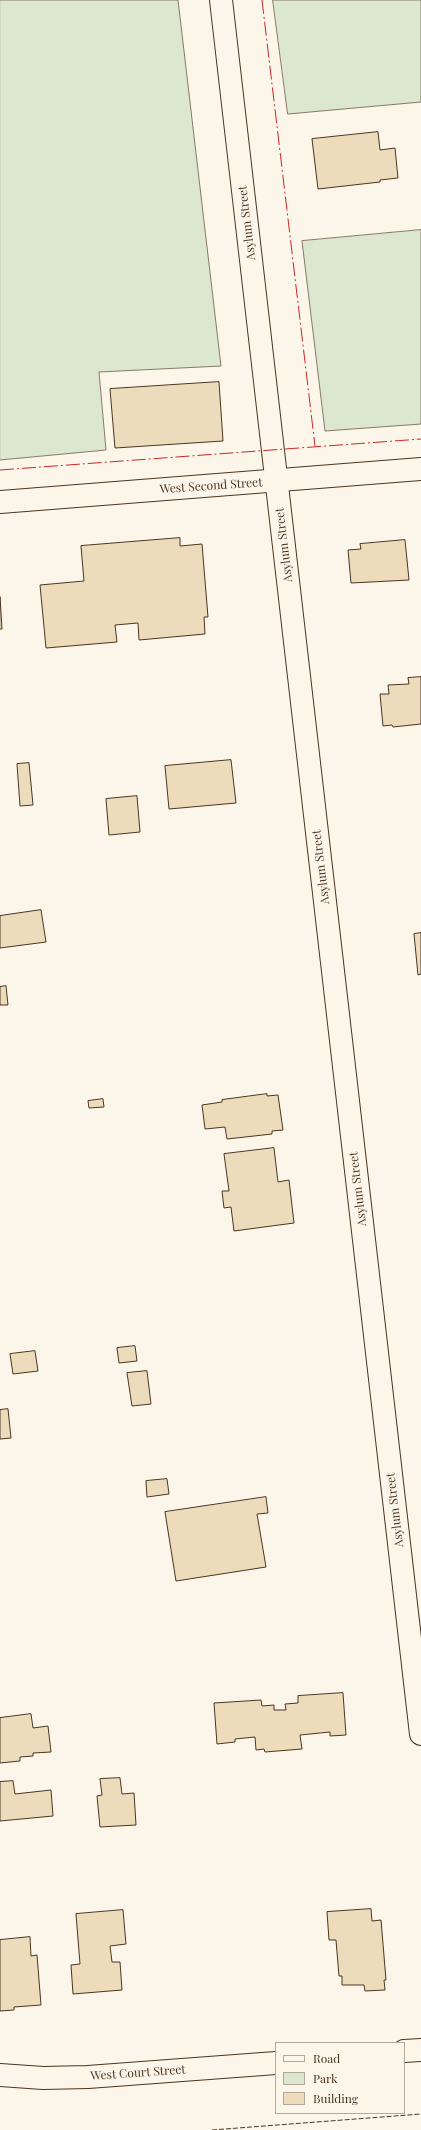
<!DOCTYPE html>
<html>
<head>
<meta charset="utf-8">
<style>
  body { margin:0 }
  #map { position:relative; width:421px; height:2130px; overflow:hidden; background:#fbf6e9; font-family:"Playfair Display",serif }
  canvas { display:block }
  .legend { position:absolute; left:275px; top:2042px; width:130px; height:72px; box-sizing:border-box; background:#fbf6e9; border:1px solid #b4a999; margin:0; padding:5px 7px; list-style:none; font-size:12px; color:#4a3520 }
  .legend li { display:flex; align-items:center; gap:8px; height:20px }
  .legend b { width:20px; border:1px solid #b4a999 }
</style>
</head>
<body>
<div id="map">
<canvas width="421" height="2130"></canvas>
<ul class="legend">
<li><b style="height:5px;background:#fbf6e9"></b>Road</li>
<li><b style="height:11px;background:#dce7d0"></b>Park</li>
<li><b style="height:11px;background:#ecdcbc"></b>Building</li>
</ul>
</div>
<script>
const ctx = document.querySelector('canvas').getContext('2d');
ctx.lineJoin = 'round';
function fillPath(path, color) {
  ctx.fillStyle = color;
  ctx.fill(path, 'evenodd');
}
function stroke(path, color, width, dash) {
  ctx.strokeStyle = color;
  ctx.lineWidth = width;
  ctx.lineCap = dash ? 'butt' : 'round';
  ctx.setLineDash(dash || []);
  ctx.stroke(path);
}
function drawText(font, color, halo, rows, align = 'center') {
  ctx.font = font + ' "Playfair Display",serif';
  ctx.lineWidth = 3;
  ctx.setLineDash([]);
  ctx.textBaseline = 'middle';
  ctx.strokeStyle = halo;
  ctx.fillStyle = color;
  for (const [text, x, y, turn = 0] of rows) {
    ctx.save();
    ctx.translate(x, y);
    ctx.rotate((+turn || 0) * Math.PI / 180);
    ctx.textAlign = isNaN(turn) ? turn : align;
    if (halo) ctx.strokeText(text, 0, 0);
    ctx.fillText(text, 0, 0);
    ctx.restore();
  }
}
const green = new Path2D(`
  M0,0H178L221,366L99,372L106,450L0,460Z
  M273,0H421V102L288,114Z
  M421,230V424L325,431L302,241Z`);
fillPath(green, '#dce7d0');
stroke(green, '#887966', 1);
const building = new Path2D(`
  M378,132L380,150L395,148L398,178L380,180V182L318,189L312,139Z
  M219,382L223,441L115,448L110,389Z
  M180,538V546L202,544L208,617H204L205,634L139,640L138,623L115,625L117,642L46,648L40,585L84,581L81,546Z
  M405,540L409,580L351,583L348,550L361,549L360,544Z
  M0,597L2,629H0Z
  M421,677V724L393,727L392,725L383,726L380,694H389L388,685L409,684L408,678Z
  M231,760L236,803L169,809L165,766Z
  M29,763L33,805L20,806L17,764Z
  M137,796L140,832L109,835L106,799Z
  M41,910L46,942L0,948V916Z
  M421,933V974L418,975L414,934Z
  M6,986L8,1005H0V987Z
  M267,1094V1096L278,1095L283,1130L272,1131V1134L227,1139L225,1127L205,1129L202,1105L222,1102V1100Z
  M103,1099L104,1107L89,1108L88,1101Z
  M274,1148L278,1182L289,1180L294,1223L234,1231L231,1207L224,1208L222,1191H229L224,1154Z
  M135,1346L137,1361L119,1363L117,1348Z
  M35,1351L38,1371L13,1374L10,1354Z
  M147,1371L151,1404L132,1406L127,1373Z
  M8,1409L11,1438L0,1439V1410Z
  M167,1479L169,1494L147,1497L146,1481Z
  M266,1497L268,1513L257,1514L266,1567L176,1581L165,1512Z
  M343,1693L346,1735L330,1736V1732L300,1735L302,1749L265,1752L264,1749L256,1750L255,1737L235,1739V1742L217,1744L214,1703L261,1700L262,1706L274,1705V1710H286L285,1704L298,1703V1696Z
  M31,1714L33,1728L48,1726L51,1752L33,1753V1756L20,1757V1761L0,1763V1718Z
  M120,1778L122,1794L134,1793L136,1825L100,1827L97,1796L102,1795L100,1779Z
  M13,1781L15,1794L51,1790L53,1816L0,1821V1782Z
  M371,1909L372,1921L381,1920L386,1980H384L385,1990L365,1991L364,1985H342V1976H339L336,1940H329L327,1912Z
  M123,1910L126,1944L110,1946L112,1962H120L122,1990L73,1994L71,1965L80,1964L76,1914Z
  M30,1937L31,1956L37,1955L41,2005L14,2007V2010L0,2011V1940Z`);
fillPath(building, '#ecdcbc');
stroke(building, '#4a3520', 1);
const minor = new Path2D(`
  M221,0L421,1734`);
const tertiary = new Path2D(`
  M0,502L421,469`);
const primary = new Path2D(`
  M404,2051L421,2050
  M0,2075L43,2078L88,2077L276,2063`);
stroke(minor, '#4a3520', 24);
stroke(tertiary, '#4a3520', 24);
stroke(primary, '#4a3520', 24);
stroke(minor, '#fbf6e9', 22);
stroke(tertiary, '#fbf6e9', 22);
stroke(primary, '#fbf6e9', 22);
stroke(new Path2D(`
  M212,2130L421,2114`), '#4a3520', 1, [5, 2]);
stroke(new Path2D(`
  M262,0L315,446
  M0,470L421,439`), '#c62828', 1, [14, 3, 2, 3]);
drawText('12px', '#4a3520', '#fbf6e9', [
  ["Asylum Street",247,223,-97],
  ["West Second Street",211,486,-4],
  ["Asylum Street",284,545,-97],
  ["Asylum Street",321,867,-97],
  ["Asylum Street",358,1189,-97],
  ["Asylum Street",395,1510,-97],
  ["West Court Street",138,2073,-4]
]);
</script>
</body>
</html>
